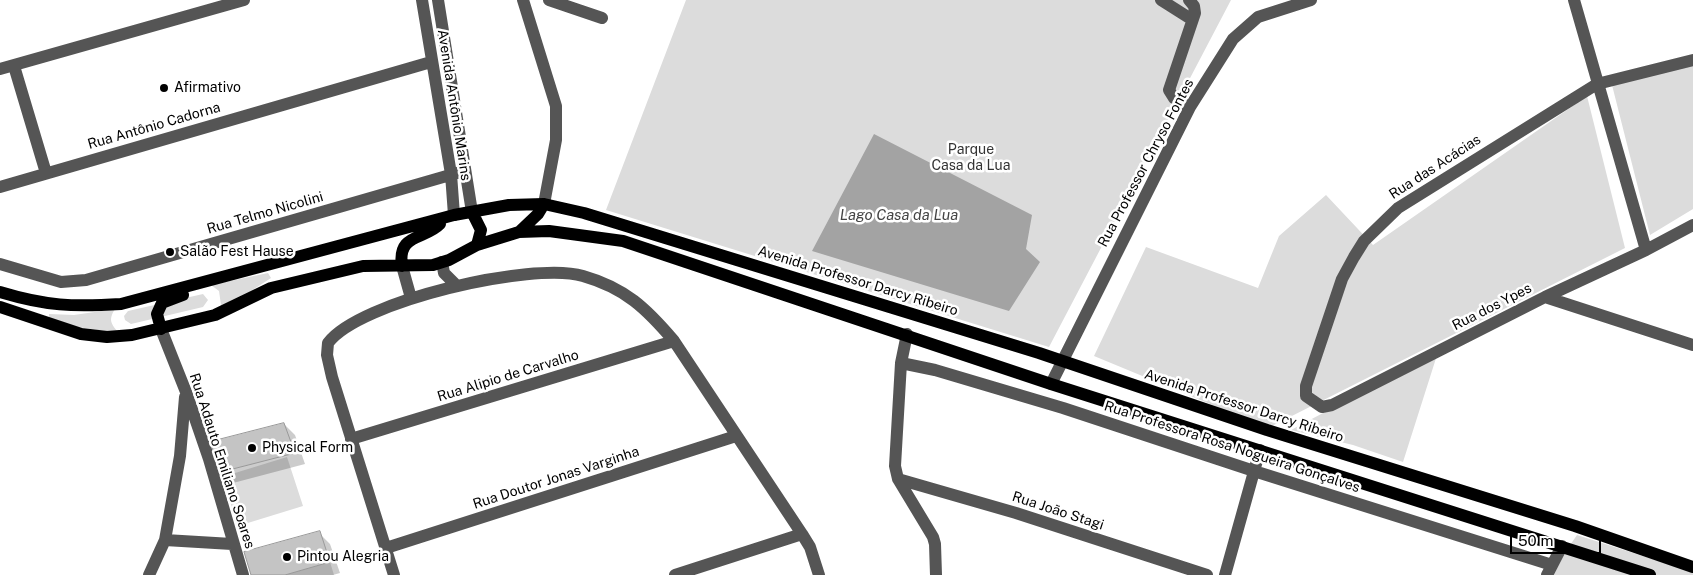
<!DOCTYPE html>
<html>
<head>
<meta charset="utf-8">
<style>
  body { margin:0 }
  #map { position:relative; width:1693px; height:575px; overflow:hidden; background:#fff; font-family:"Public Sans",sans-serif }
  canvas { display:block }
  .scale { position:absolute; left:1510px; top:532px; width:91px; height:22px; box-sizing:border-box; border:2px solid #000; border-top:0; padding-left:6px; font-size:15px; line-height:18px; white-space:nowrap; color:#000; -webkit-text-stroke:4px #fff; paint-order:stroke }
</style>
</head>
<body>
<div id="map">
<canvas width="1693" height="575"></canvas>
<div class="scale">50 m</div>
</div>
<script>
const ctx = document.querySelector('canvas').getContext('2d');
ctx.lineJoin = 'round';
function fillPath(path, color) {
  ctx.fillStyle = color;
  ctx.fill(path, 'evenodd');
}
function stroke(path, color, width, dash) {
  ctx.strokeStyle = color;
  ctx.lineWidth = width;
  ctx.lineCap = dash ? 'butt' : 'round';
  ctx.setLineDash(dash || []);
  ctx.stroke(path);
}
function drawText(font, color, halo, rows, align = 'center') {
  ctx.font = font + ' "Public Sans",sans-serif';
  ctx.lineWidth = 5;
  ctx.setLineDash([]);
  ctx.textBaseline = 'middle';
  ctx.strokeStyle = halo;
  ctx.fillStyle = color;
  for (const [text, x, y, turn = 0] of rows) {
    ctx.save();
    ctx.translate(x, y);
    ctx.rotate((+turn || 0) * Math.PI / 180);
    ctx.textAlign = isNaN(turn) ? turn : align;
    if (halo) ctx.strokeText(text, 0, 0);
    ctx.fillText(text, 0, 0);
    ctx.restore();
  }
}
fillPath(new Path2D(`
  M686,0H1231L1049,347L606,210Z
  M1693,65V209L1650,235L1612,85Z
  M1587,96L1625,248L1268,428L1094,356L1146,247L1258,288L1279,236L1326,195L1373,245Z
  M268,273L271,278L231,304L221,305L219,291L211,285Z
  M203,294L208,300L203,307L131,324L125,320L124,316L128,311Z
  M115,309C108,320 111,324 119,333L49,323V314L74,315Z
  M1438,352L1403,462L1353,445L1291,430Z
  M287,457L303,506L238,526L222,477Z
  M1577,535L1693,572V575H1554L1551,573Z
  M330,562L334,575H285Z`), '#dcdcdc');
fillPath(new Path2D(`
  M874,134L1032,215L1026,249L1040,262L1009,311L812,251Z`), '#a3a3a3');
fillPath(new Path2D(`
  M284,424L295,435L305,464L233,483L222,472Z
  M319,533L330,544L340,573L333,575H253Z`), '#0003');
const building = new Path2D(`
  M284,423L295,453L221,472L210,442Z
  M320,531L330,562L285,575H251L244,552Z`);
fillPath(building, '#c4c4c4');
stroke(building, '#999', 1);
stroke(new Path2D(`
  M422,0L451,174L454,215
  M438,0L472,212
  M523,0L556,106V140L544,204
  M549,0L602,18
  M1161,0L1191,19
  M1189,0L1194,6L1195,13L1169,90L1174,98L1190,107
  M1574,0L1646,250
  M1693,60L1597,84L1398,208L1364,241L1354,257L1342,279L1306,386V396L1322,407L1332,405L1545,297L1646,250L1693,225
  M14,66L46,173
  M0,69L244,0
  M0,187L431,62
  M442,262L444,273L456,285
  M0,264L61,282L86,280L464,171
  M402,266L411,298
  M1545,297L1693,345
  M161,329L186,392L209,459L243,575
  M907,334L901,363L895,466L898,479L933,537L935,544L936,575
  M901,363L935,370L1063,408L1254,471L1552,565
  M1051,384L1190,107L1233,39L1258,17L1311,0
  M351,439L674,341
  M898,479L1016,513L1207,575
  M165,540L232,544
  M386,548L736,436
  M149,575L165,540L180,456L185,397
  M394,575L332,377L327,355L328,343C359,301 533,261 583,276C625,288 646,308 674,341L802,534L810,547L819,575
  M675,575L802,534
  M1225,575L1260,450
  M1547,575L1562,546`), '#555', 12);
stroke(new Path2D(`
  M472,212L481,230L477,245
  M519,232L538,214L544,204
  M402,266C397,233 425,240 440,224
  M0,292C46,306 73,307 121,304L454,215L509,205L544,204L584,213L1039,353L1267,430L1575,526L1693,567
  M0,307L81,334L107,337L132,335L215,315L271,288L363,266L433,265L449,260L477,245L519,232L549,231L623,241L1051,384L1650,575
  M161,329L157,314L162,303L183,295`), '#000', 12);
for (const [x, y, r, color] of [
  [164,88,5,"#000"],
  [170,252,5,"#000"],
  [252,448,5,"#000"],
  [287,557,5,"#000"]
]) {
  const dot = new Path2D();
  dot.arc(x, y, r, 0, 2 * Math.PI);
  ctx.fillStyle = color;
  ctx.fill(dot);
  stroke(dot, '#fff', 2);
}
drawText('14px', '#000', '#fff', [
  ["Afirmativo",174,88],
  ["Salão Fest Hause",180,252],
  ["Physical Form",262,448],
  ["Pintou Alegria",297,557]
], 'left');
drawText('14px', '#000', '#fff', [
  ["Avenida Antônio Marins",454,105,81],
  ["Rua Antônio Cadorna",154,126,-16],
  ["Rua Professor Chryso Fontes",1146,163,-62],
  ["Rua das Acácias",1435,167,-33],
  ["Rua Telmo Nicolini",265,213,-16],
  ["Avenida Professor Darcy Ribeiro",858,281,17],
  ["Rua dos Ypes",1492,307,-27],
  ["Rua Alipio de Carvalho",508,376,-17],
  ["Avenida Professor Darcy Ribeiro",1244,406,18],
  ["Rua Professora Rosa Nogueira Gonçalves",1232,447,18],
  ["Rua Adauto Emiliano Soares",222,461,72],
  ["Rua Doutor Jonas Varginha",556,478,-18],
  ["Rua João Stagi",1058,511,18]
]);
drawText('14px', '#333', '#fff', [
  ["Parque",971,150],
  ["Casa da Lua",971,166]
]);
drawText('italic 15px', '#444', '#fff', [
  ["Lago Casa da Lua",899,215]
]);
</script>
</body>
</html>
